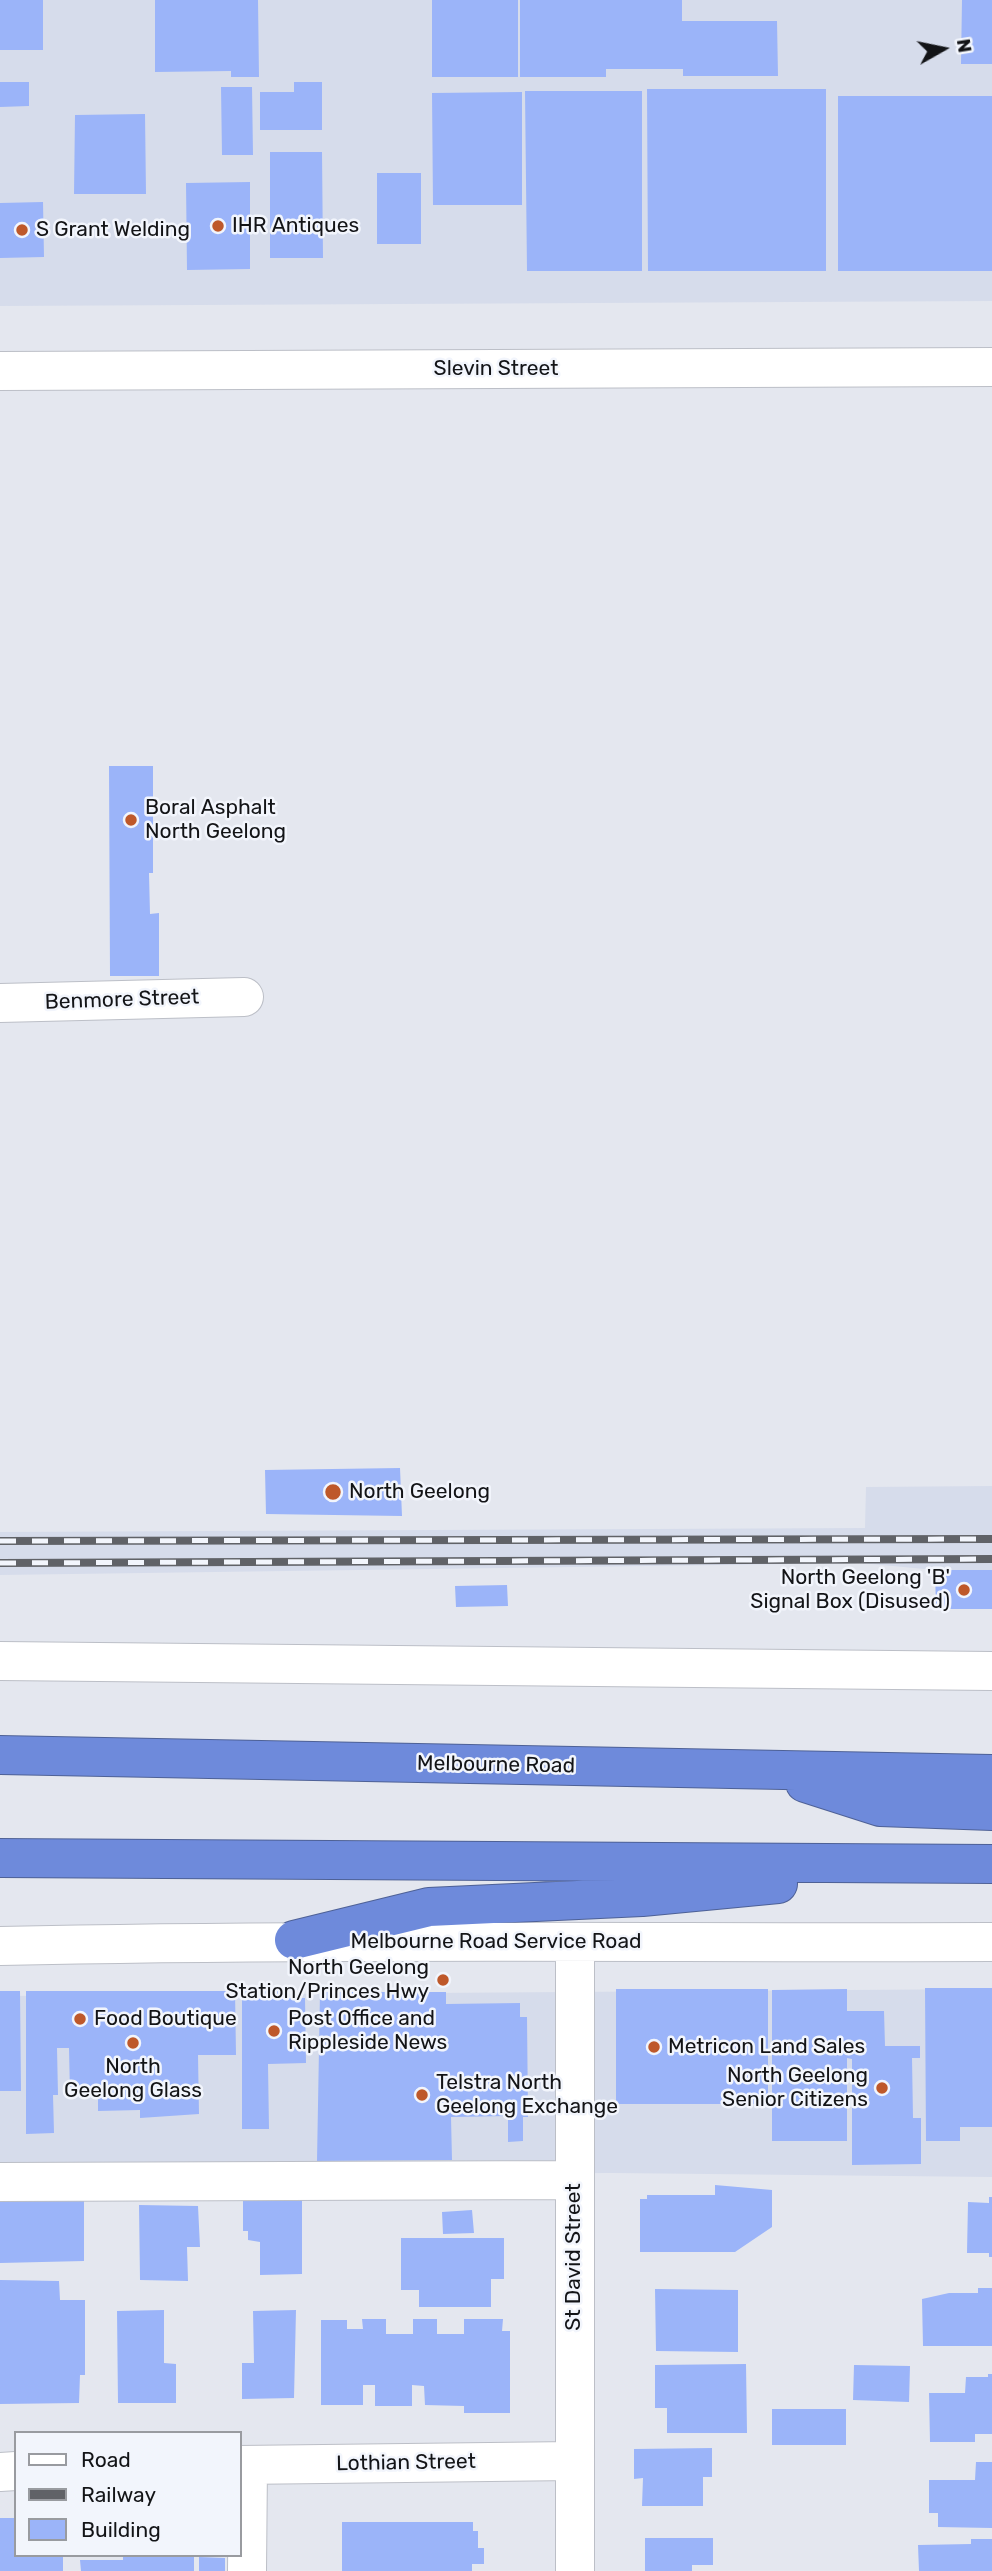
<!DOCTYPE html>
<html>
<head>
<meta charset="utf-8">
<style>
  body { margin:0 }
  #map { position:relative; width:992px; height:2571px; overflow:hidden; background:#e4e7ef; font-family:Rubik,sans-serif }
  canvas { display:block }
  .legend { position:absolute; left:14px; top:2431px; width:228px; height:126px; box-sizing:border-box; background:#f2f5fc; border:2px solid #999ba0; margin:0; padding:9px 12px; list-style:none; font-size:21px; color:#131417 }
  .legend li { display:flex; align-items:center; gap:14px; height:35px }
  .legend b { width:35px; border:2px solid #999ba0 }
  .north { position:absolute; left:908px; top:14px; width:70px; height:70px; -webkit-text-stroke:5px #f2f5fc; paint-order:stroke; rotate:81deg; font-size:19px; font-weight:700; line-height:28px; text-align:center; color:#131417 }
  .north::after { content:''; display:block; margin:auto; width:24px; height:32px; background:#131417; clip-path:polygon(50% 0,100% 100%,50% 72%,0 100%) }
</style>
</head>
<body>
<div id="map">
<canvas width="992" height="2571"></canvas>
<ul class="legend">
<li><b style="height:9px;background:#fff"></b>Road</li>
<li><b style="height:9px;background:#606267"></b>Railway</li>
<li><b style="height:19px;background:#9bb4f9"></b>Building</li>
</ul>
<div class="north">N</div>
</div>
<script>
const ctx = document.querySelector('canvas').getContext('2d');
ctx.lineJoin = 'round';
function fillPath(path, color) {
  ctx.fillStyle = color;
  ctx.fill(path, 'evenodd');
}
function stroke(path, color, width, dash) {
  ctx.strokeStyle = color;
  ctx.lineWidth = width;
  ctx.lineCap = dash ? 'butt' : 'round';
  ctx.setLineDash(dash || []);
  ctx.stroke(path);
}
function drawText(font, color, halo, rows, align = 'center') {
  ctx.font = font + ' Rubik,sans-serif';
  ctx.lineWidth = 5;
  ctx.setLineDash([]);
  ctx.textBaseline = 'middle';
  ctx.strokeStyle = halo;
  ctx.fillStyle = color;
  for (const [text, x, y, turn = 0] of rows) {
    ctx.save();
    ctx.translate(x, y);
    ctx.rotate((+turn || 0) * Math.PI / 180);
    ctx.textAlign = isNaN(turn) ? turn : align;
    if (halo) ctx.strokeText(text, 0, 0);
    ctx.fillText(text, 0, 0);
    ctx.restore();
  }
}
fillPath(new Path2D(`
  M0,0H992V301L0,306Z
  M992,1486V1570H935L861,1563L0,1575V1532L865,1528L866,1487Z
  M992,1989V2177L613,2173L0,2174V1996Z`), '#d6dceb');
fillPath(new Path2D(`
  M0,0H43V50H0Z
  M155,0H258L259,77H231V71L155,72Z
  M432,0H518V77H432Z
  M520,0H682V21H777L778,76H683V69H606V77H520Z
  M962,0H992V64H961Z
  M0,82H29V106L0,107Z
  M294,82H322V130H260V92H294Z
  M221,87H252L253,155H222Z
  M647,89H826V271H648Z
  M525,91H642V271H527Z
  M522,92V205H433L432,93Z
  M838,96H992V271H838Z
  M145,114L146,194H74L75,115Z
  M270,152H322L323,258H270Z
  M377,173H421V244H377Z
  M250,182V269L187,270L186,183Z
  M43,202L44,257L0,258V203Z
  M109,766H153V873H149L150,914L159,913V976H110Z
  M400,1468L402,1516L266,1514L265,1470Z
  M935,1570H992V1609H936Z
  M507,1585L508,1606L456,1607L455,1586Z
  M925,1988H992V2127H960V2141H926Z
  M616,1989H768V2104H616Z
  M847,1989V2011H884L885,2046H920V2058H912L913,2118H921V2164L852,2165V2059L847,2058V2141H772V1990Z
  M0,1991H20L21,2091H0Z
  M26,1991H235L236,2055H198L199,2114L140,2118V2110L98,2111V2095H70L69,2048H57L58,2095H53L54,2133L26,2134Z
  M242,1991H278L277,1998H305L306,2063L268,2064L269,2129H242Z
  M320,1992H446V2004L520,2003V2017H527L528,2117H523V2141L508,2142V2116L451,2117L452,2160L317,2161Z
  M715,2185L772,2190V2227L735,2252H640V2199H647V2195H715Z
  M989,2197H992V2257H989V2253H967L968,2202L989,2203Z
  M243,2200H302V2274L260,2275V2242L248,2240V2231H243Z
  M0,2201H84V2261L0,2263Z
  M139,2205L198,2206L200,2247H187L188,2281L140,2280Z
  M472,2210L474,2233L443,2234L442,2212Z
  M401,2238H504V2279H491V2307H419V2290H401Z
  M0,2280L59,2281L60,2300H85V2375H80L79,2403L0,2404Z
  M978,2288H992V2346H923L922,2299L949,2293H978Z
  M655,2289L738,2290V2352L656,2351Z
  M164,2310V2363L176,2364V2403H118L117,2311Z
  M296,2310L294,2398L242,2399V2363H254L253,2311Z
  M362,2319H386V2334H413V2319H437V2334H464V2319H503L502,2331H510V2413H464V2406L425,2405L424,2386L412,2385V2406H375V2385H363V2405H321V2320H347V2329H363Z
  M746,2364L747,2433H667V2408H655V2365Z
  M854,2365L910,2366L909,2402L853,2400Z
  M988,2374H992V2434H975V2442H930L929,2393H965L966,2377H988Z
  M772,2409H846V2445H772Z
  M712,2448V2477H703V2506H642L643,2478L634,2479V2449Z
  M976,2462H992V2528L938,2527V2513H929V2480H975Z
  M0,2518H16V2555H63V2571H0Z
  M342,2522H473V2531H478V2548H484V2564H472V2571H342Z
  M645,2538H713V2565H692V2571H645Z
  M971,2539H992V2571H919L918,2545L971,2544Z
  M123,2555H194V2571H81L80,2560H123Z
  M199,2557L225,2558V2571H199Z`), '#9bb4f9');
const minor = new Path2D(`
  M0,371L992,367
  M0,1003L244,997
  M0,1661L992,1671
  M0,1946C331,1939 661,1943 992,1942
  M0,2182L575,2180
  M240,2465L573,2461
  M0,2472L16,2471
  M247,2571L248,2465
  M575,2571V1944`);
const highway = new Path2D(`
  M0,1755L992,1774
  M805,1783L880,1807L992,1811
  M0,1858L992,1864
  M294,1940L429,1907L642,1897L778,1884`);
stroke(minor, '#bcbfc7', 40);
stroke(highway, '#4e6196', 40);
stroke(minor, '#fff', 38);
stroke(highway, '#6e8adb', 38);
const rail = new Path2D(`
  M0,1541L992,1539
  M0,1563L992,1559`);
stroke(rail, '#606267', 8);
stroke(rail, '#f2f5fc', 5, [16]);
for (const [x, y, r, color] of [
  [218,226,7,"#be582a"],
  [22,230,7,"#be582a"],
  [131,820,7,"#be582a"],
  [333,1492,9,"#be582a"],
  [964,1590,7,"#be582a"],
  [443,1980,7,"#be582a"],
  [80,2019,7,"#be582a"],
  [274,2031,7,"#be582a"],
  [133,2043,7,"#be582a"],
  [654,2047,7,"#be582a"],
  [882,2088,7,"#be582a"],
  [422,2095,7,"#be582a"]
]) {
  const dot = new Path2D();
  dot.arc(x, y, r, 0, 2 * Math.PI);
  ctx.fillStyle = color;
  ctx.fill(dot);
  stroke(dot, '#f2f5fc', 2.5);
}
drawText('21px', '#131417', '#f2f5fc', [
  ["IHR Antiques",232,226],
  ["S Grant Welding",36,230],
  ["Boral Asphalt",145,808],
  ["North Geelong",145,832],
  ["North Geelong",349,1492],
  ["North Geelong 'B'",950,1578,"right"],
  ["Signal Box (Disused)",950,1602,"right"],
  ["North Geelong",429,1968,"right"],
  ["Station/Princes Hwy",429,1992,"right"],
  ["Food Boutique",94,2019],
  ["Post Office and",288,2019],
  ["Rippleside News",288,2043],
  ["Metricon Land Sales",668,2047],
  ["North",133,2067,"center"],
  ["Geelong Glass",133,2091,"center"],
  ["North Geelong",868,2076,"right"],
  ["Senior Citizens",868,2100,"right"],
  ["Telstra North",436,2083],
  ["Geelong Exchange",436,2107]
], 'left');
drawText('21px', '#131417', '#f2f5fc', [
  ["Slevin Street",496,369],
  ["Benmore Street",122,1000,-2],
  ["Melbourne Road",496,1765,1],
  ["Melbourne Road Service Road",496,1942],
  ["St David Street",574,2257,-90],
  ["Lothian Street",406,2463,-1]
]);
</script>
</body>
</html>
